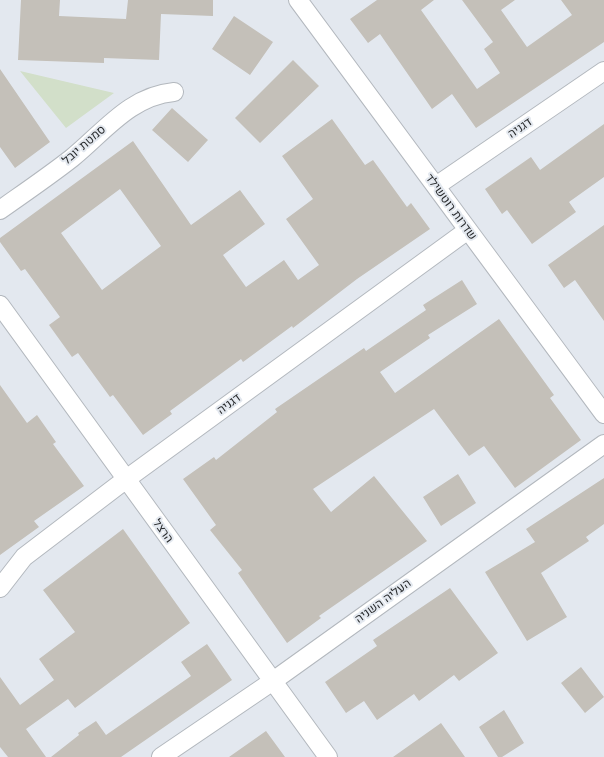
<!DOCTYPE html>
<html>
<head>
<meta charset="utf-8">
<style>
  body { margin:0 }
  canvas { display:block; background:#e3e8ef }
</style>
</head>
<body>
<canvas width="604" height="757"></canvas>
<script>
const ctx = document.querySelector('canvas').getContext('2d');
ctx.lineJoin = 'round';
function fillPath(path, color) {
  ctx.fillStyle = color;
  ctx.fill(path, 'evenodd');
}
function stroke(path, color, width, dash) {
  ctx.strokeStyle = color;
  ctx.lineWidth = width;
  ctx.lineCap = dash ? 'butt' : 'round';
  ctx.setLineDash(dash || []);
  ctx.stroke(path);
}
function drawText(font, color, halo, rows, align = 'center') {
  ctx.font = font + ' Mulish,Heebo,sans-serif';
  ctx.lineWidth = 4;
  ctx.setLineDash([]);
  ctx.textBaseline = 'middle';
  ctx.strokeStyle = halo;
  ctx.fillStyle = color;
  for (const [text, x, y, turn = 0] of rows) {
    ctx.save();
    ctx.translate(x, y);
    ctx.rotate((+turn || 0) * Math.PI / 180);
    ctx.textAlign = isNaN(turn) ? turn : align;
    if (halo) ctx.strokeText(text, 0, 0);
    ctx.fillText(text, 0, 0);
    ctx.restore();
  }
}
fillPath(new Path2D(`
  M20,71L114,93L66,128Z`), '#d2dfc9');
fillPath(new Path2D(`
  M21,0H60L59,16L126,19L128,0H213V16L161,14L159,60L104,58V63L18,60Z
  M377,0H434L421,10L477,89L500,73L484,49L493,42L462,0H515L501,10L527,47L572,15L561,0H604V42L476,128L452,94L432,109L380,34L368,43L350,19Z
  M234,16L273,42L250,75L212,49Z
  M293,60L319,86L260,143L235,118Z
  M0,69L50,142L15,168L0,147Z
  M172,108L208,140L188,162L152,130Z
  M332,119L365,165L373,160L407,207L411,203L430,229L357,279L293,328L292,326L243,362L241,359L170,411L172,414L143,435L113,395L110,397L78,353L72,357L49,325L60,317L25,269L21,271L0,242V238L133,141L191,225L240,190L265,224L223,255L246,287L284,260L298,280L319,265L286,219L313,199L282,156ZM120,189L161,246L102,290L61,233Z
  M604,124V177L569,202L576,212L532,244L507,210L502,214L485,189L531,157L540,170Z
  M604,225V321L575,280L564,288L548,265Z
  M462,280L477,304L428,335L430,338L380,372L395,393L499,319L554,395L550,398L581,440L515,488L484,446L469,456L434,409L313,489L331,512L374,476L427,541L319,616L321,618L287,643L238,573L242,570L210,530L216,525L183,479L214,457L216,460L277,412L275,409L364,348L366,351L426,310L423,305Z
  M0,385L27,423L37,415L56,442L53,444L84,486L34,521L39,527L0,555Z
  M458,474L476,503L441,526L423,497Z
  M604,478V524L586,537L589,541L541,573L567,617L527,641L485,572L535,542L526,529Z
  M123,529L190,623L75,708L68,699L26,729L46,757H8L0,747V677L20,705L54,680L39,659L75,632L43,590Z
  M450,588L498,653L459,681L454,675L419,701L414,694L377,720L364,701L346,713L325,682L377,646L373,640Z
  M207,644L232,680L121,757H51L79,735L78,733L96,721L106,735L191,676L181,662Z
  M581,667L604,697L585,713L561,683Z
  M504,710L524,743L502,757H498L479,727Z
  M441,723L465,757H393Z
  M266,731L285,757H229Z`), '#c4c0b9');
const minor = new Path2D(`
  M298,0L604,414
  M436,186L604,71
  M0,210C24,193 49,176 72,158C104,132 130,96 174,92
  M0,305L328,757
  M0,588L24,557L125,480L468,230
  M161,757L273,681L604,444`);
stroke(minor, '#b3b8be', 20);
stroke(minor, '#fff', 18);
drawText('12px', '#27292b', '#e3e8ef', [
  ["דגניה",520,128,-34],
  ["סמטת יובל",84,145,-41],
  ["שדרות רוטשילד",451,207,54],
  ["דגניה",229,404,-36],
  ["הרצל",163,531,54],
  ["העליה השניה",383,601,-36]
]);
</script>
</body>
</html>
